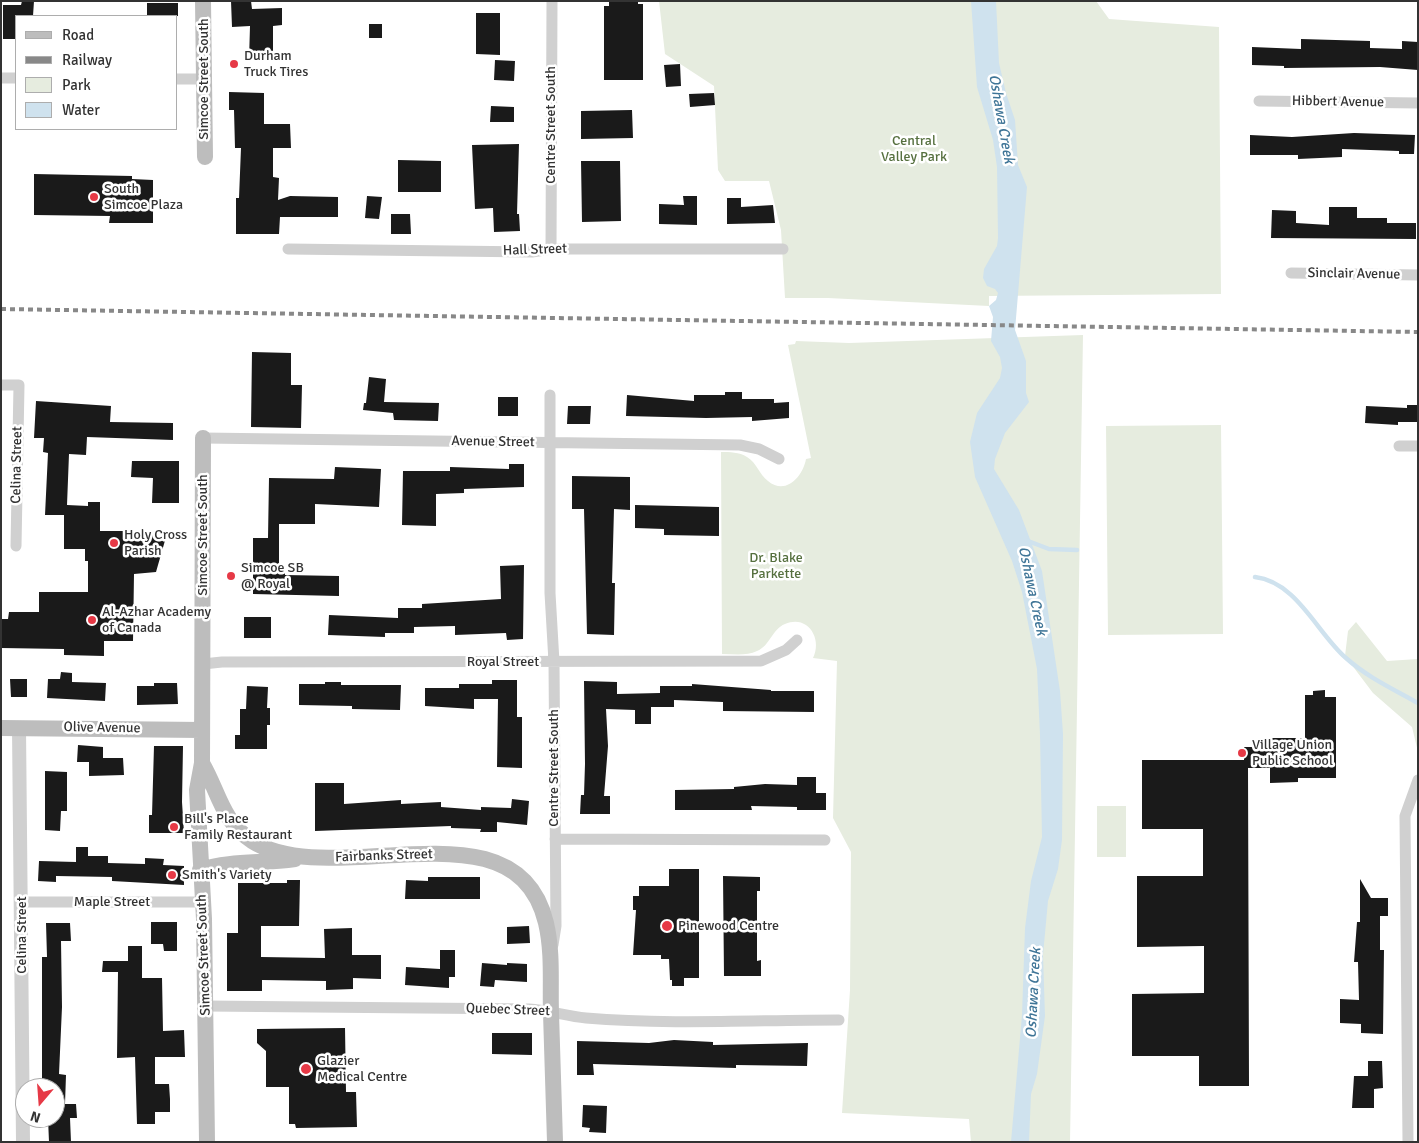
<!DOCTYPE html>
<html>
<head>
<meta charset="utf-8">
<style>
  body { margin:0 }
  #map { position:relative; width:1419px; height:1143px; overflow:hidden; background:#fff; font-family:Signika,sans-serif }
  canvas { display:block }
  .frame { position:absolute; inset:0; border:2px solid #333; pointer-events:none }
  .legend { position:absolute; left:15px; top:15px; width:162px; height:115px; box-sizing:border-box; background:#fff; border:1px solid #adadad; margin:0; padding:6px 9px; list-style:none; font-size:15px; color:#333 }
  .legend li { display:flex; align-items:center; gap:10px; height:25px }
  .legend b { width:25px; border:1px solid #adadad }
  .north { position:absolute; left:15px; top:1078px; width:50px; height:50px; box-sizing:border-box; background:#fff; border:1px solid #adadad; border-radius:50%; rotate:198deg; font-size:14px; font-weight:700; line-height:20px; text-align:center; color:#333 }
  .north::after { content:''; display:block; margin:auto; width:18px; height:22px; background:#e63946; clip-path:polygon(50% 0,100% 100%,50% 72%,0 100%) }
</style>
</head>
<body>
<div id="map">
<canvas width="1419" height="1143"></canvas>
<div class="frame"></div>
<ul class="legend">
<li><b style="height:6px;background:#bdbdbd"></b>Road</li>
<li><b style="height:6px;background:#888"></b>Railway</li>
<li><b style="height:14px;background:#e6ecdf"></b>Park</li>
<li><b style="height:14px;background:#cfe2ee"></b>Water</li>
</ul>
<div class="north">N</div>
</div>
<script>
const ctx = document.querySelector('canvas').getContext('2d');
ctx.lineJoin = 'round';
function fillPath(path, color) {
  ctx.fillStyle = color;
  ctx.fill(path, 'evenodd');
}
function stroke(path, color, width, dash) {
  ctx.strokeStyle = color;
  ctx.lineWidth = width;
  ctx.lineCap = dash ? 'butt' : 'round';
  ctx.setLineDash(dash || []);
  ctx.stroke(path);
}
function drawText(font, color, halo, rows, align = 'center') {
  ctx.font = font + ' Signika,sans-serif';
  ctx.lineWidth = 5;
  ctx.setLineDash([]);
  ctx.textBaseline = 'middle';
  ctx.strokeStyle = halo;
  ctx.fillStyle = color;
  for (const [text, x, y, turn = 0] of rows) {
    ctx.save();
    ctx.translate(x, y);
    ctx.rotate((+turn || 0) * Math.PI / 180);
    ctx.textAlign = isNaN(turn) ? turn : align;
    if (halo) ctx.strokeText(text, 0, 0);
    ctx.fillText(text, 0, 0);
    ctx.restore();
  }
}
fillPath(new Path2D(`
  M659,1H1096L1109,19L1219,27L1221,294L989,296V306L828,298H785L781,230L769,181H725L718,170L714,86L665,54Z
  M1083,335L1070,1142H971L969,1119L842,1113L850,990L851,852L833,818L837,661L813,658C823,638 807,614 785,624C772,629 770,646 757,651C747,656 734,654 722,654L721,452C730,452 739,452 747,457C757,463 759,474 768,481C786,496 803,476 806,459L811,458L788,345L795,344L796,341L849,343Z
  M1221,425L1223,634L1108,635L1106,426Z
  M1356,622L1387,661L1418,659V752L1412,727L1373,693L1345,656L1348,631Z
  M1097,806H1126V857H1097Z`), '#e6ecdf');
fillPath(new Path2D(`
  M971,1H996L999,63L1006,93L1015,120L1018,165L1027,187L1015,330L1026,361V393L1029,402L1005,433L995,459L994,469L1019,510L1042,571L1060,691L1063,734L1062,840L1058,869L1048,901L1043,955L1045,1016L1037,1074L1031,1094L1029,1142H1011L1022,1015L1025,928L1031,881L1042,837L1040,735L1037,669L1022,592L1012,561L975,477L970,442L977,413L1000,378L1002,368L1000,357L991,341L993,317L989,306L996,300L998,293L995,289L987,286L983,278L984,269L997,246L998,238L997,167L993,140L977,87Z`), '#cfe2ee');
stroke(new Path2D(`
  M1028,541L1049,549L1077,550
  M1255,577C1297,582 1317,633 1346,658C1367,677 1393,689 1418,703`), '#cfe2ee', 4.5);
fillPath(new Path2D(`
  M22,1H34L33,16H15V39H3V5H21Z
  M231,1H251L252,9L282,8V25L273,26V61L249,60L250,26L232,27Z
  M609,1H638V4H643V80H604V6H609Z
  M147,3H178V16H147Z
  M476,13H500V55L476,54Z
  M369,24H382V38H369Z
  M1301,39L1370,41V48L1402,49V41L1418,42V70L1380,67L1284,68V66L1252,65V47L1301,49Z
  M495,60L515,61L514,81L494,80Z
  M680,64L681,86L666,87L664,65Z
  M229,92L264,93V124H290L291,148H273V177L279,178L278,200L290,196L338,197V217H280L279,234H236V198H239L241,148H235L234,110H229Z
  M714,93L715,105L690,107L689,94Z
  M491,106L514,107V122H490Z
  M632,110L633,138L581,139V111Z
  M1354,133L1415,135L1414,154H1399V151L1342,149V157L1298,159V155H1250V135L1292,137Z
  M519,144L517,214H519L520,231L494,232L493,208L475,209L472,145Z
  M398,160L441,161V192H398Z
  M581,161H620L621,221L582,222Z
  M34,174L132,176V179L153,180V223H109L110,216L34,215Z
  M367,196L382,197L379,219L365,218Z
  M683,196H697V225L659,224V204L684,205Z
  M727,198H741V207L773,205L775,223L727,224Z
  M1329,207H1357V218H1387V223H1416V239L1271,238L1272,210L1296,211V223L1329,225Z
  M391,214H410L411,234H391Z
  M252,352L291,353V385H302L301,428L251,427Z
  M369,377L386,379L384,402L439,403L438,421L394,420L393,413L363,410L364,403H366Z
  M725,392H742V399H774V403L789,402V418L752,421V417L706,418L626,416L627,395L694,401V395H725Z
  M498,397H518V416H498Z
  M36,401L111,406L110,422L173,423V440L87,437L86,455L69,454L67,505L88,506V502H100V531H157V535L166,537L156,572L134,574L133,641H104V656L64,655V649L1,648V619H8L9,612H39V592H88V561H85V549H64V515H45L48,453L43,452L44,438H34Z
  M1407,405H1418V422H1398V425L1365,423L1366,406L1407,408Z
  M568,406H591L590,424H567Z
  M132,461H179V503H152L153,478L131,477Z
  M509,464H524V487L464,489V493L436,494V526L402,525L403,471H450V467L509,469Z
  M335,467L381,469L379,507L315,504V524H279V571H285V575L339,576V596L253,594V538H268L269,478L334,479Z
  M572,476L630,477V510L614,509L612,583H615L614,635L587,634L584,509H572Z
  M635,505L719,507V536L664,535V529L635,528Z
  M524,565L523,639L507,640L506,633L455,635V626L414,627V633H385V637L328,635L329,615L398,618V608H422V604L501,599L500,566Z
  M244,617H271V638H244Z
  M61,672L72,673V682L106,683L105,701L47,698L48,679H60Z
  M10,679H27V697H11Z
  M492,680H517V717H522V768L497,767L498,699H474V709L425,706V688H459V684H492Z
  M584,681L617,682V694L660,693V686H692V684L771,690V691H814V712L723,711V702L674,700V707H651V724H635V710L606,709L608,746L604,796H610V814H580L581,795H584L585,764Z
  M325,682H341V685H401L400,710L352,709V706L299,705V684H325Z
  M154,683H177L178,704L137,705V686H154Z
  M247,686L268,687L267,708H270V725H267V749H235V735H240V709H246Z
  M1325,690V697H1336V778H1298V782L1270,783V768H1248L1249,1086H1199V1056H1132V994L1204,993V946L1137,947V876H1203V829H1142V760H1244V747H1266V738H1305V695H1313V691Z
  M78,745L103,747V758H123L124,775L89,776V762H77Z
  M154,746H183L182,802L184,833H149V815H152Z
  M45,771L67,772V811H61L60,831L45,830Z
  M797,777H816V793H826V810H797V807L751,806L752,810H675V790L734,789V787L765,784L797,785Z
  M315,783H344V804L401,800V804L441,802V807L481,810V807L511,808L512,799L529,801L527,825L497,822V832H480L481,829L451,828V826L315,831Z
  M76,847H88V856H108V863L145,864V858L164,859L163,865L184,866V885L112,881V877L56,876V882L38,881L39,861L76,862Z
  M669,869H699V978H684V986H672V980H670L669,959H661V955H633L636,910H633V896H639V886H669Z
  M723,876L760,877V891H757V961L761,960V976H724Z
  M428,877H480V899H405L406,880L428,881Z
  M1360,879L1371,898H1388V916H1380V950H1384L1383,1034L1361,1033V1024L1340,1023V999L1359,1000L1358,962H1354L1357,922H1360Z
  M287,880H300L299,926H261V957L325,958L324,929L352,928V955H381V979L353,978V989L326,990V981L262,980V991H227V933H238V883H287Z
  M151,922H177V951H164L163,944H151Z
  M46,923H70L71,941H61L62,1007L59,1074L66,1075L65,1104H76L77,1118H70L71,1142H49L48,1118H55V1088H42V957H47Z
  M529,926L530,943L507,944V927Z
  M128,946H142V978H162L163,1031L184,1030L185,1057H155V1084H169L170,1099V1112H155V1124H137L135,1057L117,1058L118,972H102L103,961H128Z
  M440,950H455V977H449V988L405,985L406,967L440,969Z
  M482,963L507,965V963L527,964V982L495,980L494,987L480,986Z
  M345,1028L346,1092H356L357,1127L296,1128L295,1124H289V1087H266V1051L257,1043V1029Z
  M492,1033H532V1055L492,1054Z
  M674,1040L713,1042V1045L808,1043L807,1066L736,1065V1068L593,1064L594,1075H577V1041L649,1043Z
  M1368,1061H1382L1383,1088L1374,1089V1108H1352L1354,1076H1368Z
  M583,1105L607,1106L606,1133L589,1132L590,1128L582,1127Z`), '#1a1a1a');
stroke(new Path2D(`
  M1,78H16
  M176,79H204
  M1259,101L1418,103
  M288,249L532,252L551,249H783
  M551,249L552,1
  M1291,273L1418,275
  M1,385H19L16,546
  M550,395V593L554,662L556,926L553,945
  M203,438L740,445L759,449L779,459
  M1399,446H1418
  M203,664L222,662L761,661L786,650L797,640
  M555,839L825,840
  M21,902H203
  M205,1006L529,1009C548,1010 566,1016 586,1018C670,1025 755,1020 839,1020
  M1408,1142L1405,816L1418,780`), '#d0d0d0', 11);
stroke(new Path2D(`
  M19,728L23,1142`), '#d0d0d0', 14);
stroke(new Path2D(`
  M203,1L205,157
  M203,438L202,763L197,790L204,919L207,1142
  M1,728L202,730
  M202,763C219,792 221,820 252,841C334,893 516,796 546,923C553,953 550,983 551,1013C552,1056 554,1099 555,1142
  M200,870C232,860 262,864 295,859`), '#bdbdbd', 16);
stroke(new Path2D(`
  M1,309L1418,332`), '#888', 4, [5, 4]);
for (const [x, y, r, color] of [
  [234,64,5,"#e63946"],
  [94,197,5,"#e63946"],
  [114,543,5,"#e63946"],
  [231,576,5,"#e63946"],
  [92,620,5,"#e63946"],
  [1242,753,5,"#e63946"],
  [174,827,5,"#e63946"],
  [172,875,5,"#e63946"],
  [667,926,6,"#e63946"],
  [306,1069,6,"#e63946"]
]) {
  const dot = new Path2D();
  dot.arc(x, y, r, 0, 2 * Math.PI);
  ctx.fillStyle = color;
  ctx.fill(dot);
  stroke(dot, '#fff', 2);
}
drawText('14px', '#333', '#fff', [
  ["Durham",244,56],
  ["Truck Tires",244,72],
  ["South",104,189],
  ["Simcoe Plaza",104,205],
  ["Holy Cross",124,535],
  ["Parish",124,551],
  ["Simcoe SB",241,568],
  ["@ Royal",241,584],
  ["Al-Azhar Academy",102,612],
  ["of Canada",102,628],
  ["Village Union",1252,745],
  ["Public School",1252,761],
  ["Bill's Place",184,819],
  ["Family Restaurant",184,835],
  ["Smith's Variety",182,875],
  ["Pinewood Centre",678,926],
  ["Glazier",317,1061],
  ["Medical Centre",317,1077]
], 'left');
drawText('14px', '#333', '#fff', [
  ["Simcoe Street South",204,79,-90],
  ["Hibbert Avenue",1338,102,1],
  ["Centre Street South",551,125,-90],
  ["Hall Street",535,250,-2],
  ["Sinclair Avenue",1354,274,1],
  ["Avenue Street",493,442,1],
  ["Celina Street",17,465,-89],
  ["Simcoe Street South",203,535,-90],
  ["Royal Street",503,662],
  ["Olive Avenue",102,728,1],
  ["Centre Street South",554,768,-90],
  ["Fairbanks Street",384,856,-2],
  ["Maple Street",112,902],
  ["Celina Street",22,935,-90],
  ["Simcoe Street South",204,955,-92],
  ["Quebec Street",508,1010,2]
]);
drawText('14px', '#56703f', '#fff', [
  ["Central",914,141],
  ["Valley Park",914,157],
  ["Dr. Blake",776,558],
  ["Parkette",776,574]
]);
drawText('italic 15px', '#3f7597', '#fff', [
  ["Oshawa Creek",1001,119,80],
  ["Oshawa Creek",1032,591,78],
  ["Oshawa Creek",1034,993,-87]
]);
</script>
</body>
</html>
